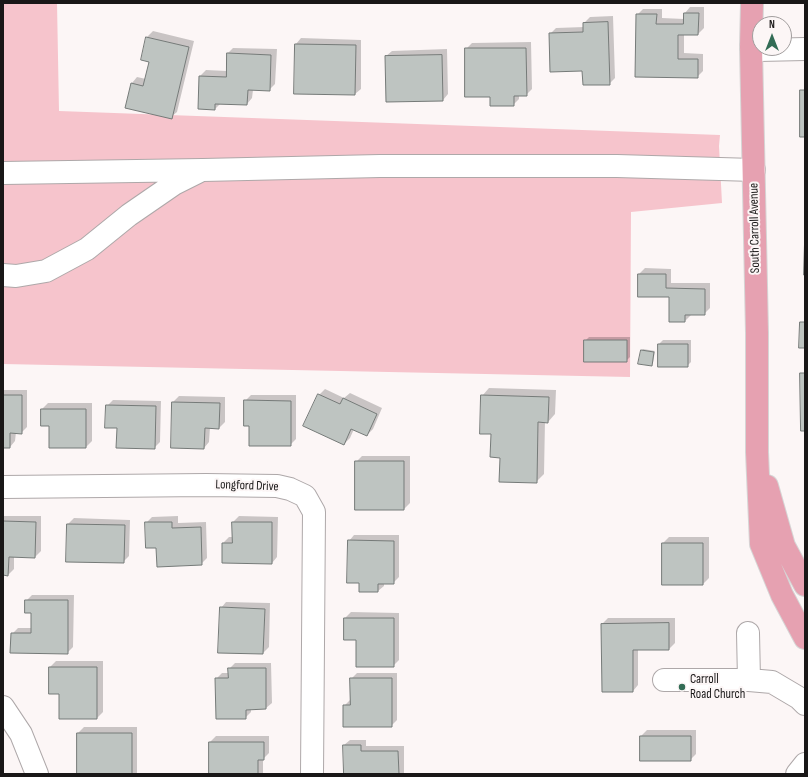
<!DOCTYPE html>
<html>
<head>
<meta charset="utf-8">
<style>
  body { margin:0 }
  #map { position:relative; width:808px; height:777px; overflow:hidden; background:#fcf6f6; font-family:"Sofia Sans Condensed",sans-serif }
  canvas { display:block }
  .frame { position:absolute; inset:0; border:4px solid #191717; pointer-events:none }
  .north { position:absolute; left:752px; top:16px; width:40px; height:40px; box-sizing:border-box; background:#fcf6f6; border:1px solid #a19d9d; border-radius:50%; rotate:0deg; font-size:11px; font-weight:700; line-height:16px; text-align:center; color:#191717 }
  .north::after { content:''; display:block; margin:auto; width:14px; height:18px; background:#326c55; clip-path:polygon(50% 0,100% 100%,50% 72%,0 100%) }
</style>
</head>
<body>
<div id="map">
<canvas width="808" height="777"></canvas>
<div class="frame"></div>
<div class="north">N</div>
</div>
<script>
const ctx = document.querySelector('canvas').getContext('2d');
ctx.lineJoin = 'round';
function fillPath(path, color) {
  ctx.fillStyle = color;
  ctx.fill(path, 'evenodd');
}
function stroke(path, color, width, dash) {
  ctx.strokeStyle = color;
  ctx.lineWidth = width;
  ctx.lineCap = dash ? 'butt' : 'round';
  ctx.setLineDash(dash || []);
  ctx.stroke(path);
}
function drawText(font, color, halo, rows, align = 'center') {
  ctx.font = font + ' "Sofia Sans Condensed",sans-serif';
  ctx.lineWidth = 4;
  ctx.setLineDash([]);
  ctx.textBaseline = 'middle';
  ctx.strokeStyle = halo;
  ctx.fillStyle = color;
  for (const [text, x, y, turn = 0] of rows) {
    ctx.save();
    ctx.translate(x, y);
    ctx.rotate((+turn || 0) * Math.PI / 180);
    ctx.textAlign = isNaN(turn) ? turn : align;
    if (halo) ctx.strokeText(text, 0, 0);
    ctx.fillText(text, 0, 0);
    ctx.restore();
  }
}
fillPath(new Path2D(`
  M3,3H57L59,111L720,135L719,146L722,203L631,212L630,377L3,364Z`), '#f6c4cc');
fillPath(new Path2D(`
  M690,7H704V28L698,34H684V53L703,54V71L697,77L636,76L637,15L643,9H662V18L684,19L685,13Z
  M613,16L615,78L609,84L583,70L550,34L556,28L584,27V23L590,17Z
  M153,31L194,41L177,112L171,117L132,83L137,77L146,79L150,61L142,60L147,37Z
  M301,38L361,40V89L355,94L296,44Z
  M531,42L532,89L526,95H519V99L513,105L491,96L466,49L472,43Z
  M233,48L277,49L275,84L269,90H253L252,98L247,104L221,103L215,109L199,108L200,76L206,70L227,71L228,53Z
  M447,49L448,94L443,100L386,56L392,51Z
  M645,268L671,269V283H710V308L704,314H691V315L685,321L670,296L639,274Z
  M589,337H630V357L626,361L585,341Z
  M663,340H691V362L687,366L659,344Z
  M643,349L655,351L653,363L651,365L642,350Z
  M489,388L556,390L555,414L548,422L545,421L544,474L536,482L501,457L482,396Z
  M325,389L344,398L350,393L382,408L373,429L367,435L354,429L350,438L344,444L319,395Z
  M3,390H27V427L21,433L16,432L15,441L10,447H3Z
  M251,395H296V439L290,445L250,425L245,401Z
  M179,396L225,397V422L219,428L210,427L209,442L204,448L173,402Z
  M113,400L161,401L160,442L154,448L118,427L107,406Z
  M48,403H92V441L86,447L50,425H42V409Z
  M362,456H410V503L404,509L356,462Z
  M3,516H41V551L35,557L14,556V569L8,575L3,574Z
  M178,516V523L206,522L207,558L201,564L157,547L146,523L152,517Z
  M239,516L278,517L277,557L272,563L223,543L229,537H233V522Z
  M74,518L130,520L129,556L123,562L68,524Z
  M354,535H399V577L393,583H384V586L378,591L349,541Z
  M669,537H709V578L703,584L663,543Z
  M32,595H74L73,647L67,653L12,634L18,628H32V612L26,601Z
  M226,602L270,603L269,647L263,653L219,652L221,608Z
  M351,612L399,613V660L393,666L357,639L345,618Z
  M608,618H675V643L669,649H638V685L633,691L602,624Z
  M56,661H103V712L97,718L60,693L50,667Z
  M235,663H271L272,703L266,708L251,709V712L245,718L216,679L222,673H229V669Z
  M357,673H397V720L391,726L344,706L350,700L351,679Z
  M84,727H137V774H90L78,733Z
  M647,730H696V754L690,760L641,736Z
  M216,736H269V753L263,759V774H210V742Z
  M350,740H366V746H404V774H345L344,745Z`), '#0003');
const building = new Path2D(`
  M684,13H699L698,35H678V59H698V78L635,77L636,14H657L656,24H683Z
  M608,22L610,85H583L582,71L550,72L549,33L583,32V23Z
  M146,37L189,47L172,119L125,108L131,83L143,86L149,62L141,60Z
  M295,44L356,45L355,95L294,94Z
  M465,48H526L527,96H514V106H490V97H465Z
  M227,53L271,55L270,91L248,90L247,105L215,104V110L198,109L199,76L226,77Z
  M442,55L443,101L386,102L385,56Z
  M800,90H805V137H800Z
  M805,228V275H804Z
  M638,274H666V288L705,289V315H685V322H669V297H638Z
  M800,322H805V348H799Z
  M584,340H627V362H584Z
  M658,344H688V367H658Z
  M641,350L654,352L652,366L638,364Z
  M800,373H805V431H801Z
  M318,394L340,404L343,398L377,414L367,436L351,429L344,445L303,426Z
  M3,395H22V434L10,433V448H3Z
  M481,395L549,397L548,423L538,422L537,483L499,482L500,458L490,457L491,434H480Z
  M244,400L291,401V446H249V426H244Z
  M172,402L220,403L219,429L205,428L204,449L171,448Z
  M106,405L156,406L155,449L116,448L117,428H105Z
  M41,409H86V448H49V426H41Z
  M355,461H404V510H355Z
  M3,521L36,522L35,558L9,557L8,576L3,575Z
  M145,522H172V528L201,527L202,565L157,567L156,548H146Z
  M232,522H272V564L222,563V543H232Z
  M67,524L125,525L124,563L66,562Z
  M348,540L394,541V584H378V592H359V583H347Z
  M662,543H703V585H662Z
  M25,600H68V654L10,653L11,633H31V613H25Z
  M220,607L265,609L263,654L218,653Z
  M344,618H394V667H356V640H344Z
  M669,623V650H633V692H602L601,624Z
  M49,667H97V719H59V694H49Z
  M228,668H266V709L246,710V719H216L215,678H228Z
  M350,678H392V727H343V705H350Z
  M77,733H132V774H77Z
  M640,736H691V761H640Z
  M209,742H264V760H258V774H209Z
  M343,745H361V751H398L399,774H344Z`);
fillPath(building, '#bec4c1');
stroke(building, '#757a78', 1);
const minor = new Path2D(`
  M751,47L759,50L805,49
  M3,173L203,170L380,166H617L754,170
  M3,275L16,276L46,271L87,249L129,215L174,184L198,172
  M3,487L206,485L277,486L290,489L305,496L314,512L312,774
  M748,633L749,680L772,682L799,698L805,704
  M664,680H749
  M3,707L21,734L37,774
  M797,774L805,764`);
const major = new Path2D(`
  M752,3L751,47L757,333V452L761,544L782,595L805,638
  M767,486L784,546L805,585`);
stroke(minor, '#aea8a9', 24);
stroke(major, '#d6d5d5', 24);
stroke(minor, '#fff', 22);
stroke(major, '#e6a1b1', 22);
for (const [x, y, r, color] of [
  [682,687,4,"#326c55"]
]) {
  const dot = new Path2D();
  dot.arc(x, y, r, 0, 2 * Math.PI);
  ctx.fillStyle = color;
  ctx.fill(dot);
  stroke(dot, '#fcf6f6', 1.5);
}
drawText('13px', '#191717', '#fcf6f6', [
  ["South Carroll Avenue",755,228,-91],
  ["Longford Drive",247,486,2]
]);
drawText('13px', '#191717', '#fcf6f6', [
  ["Carroll",690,680],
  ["Road Church",690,695]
], 'left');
</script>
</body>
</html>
